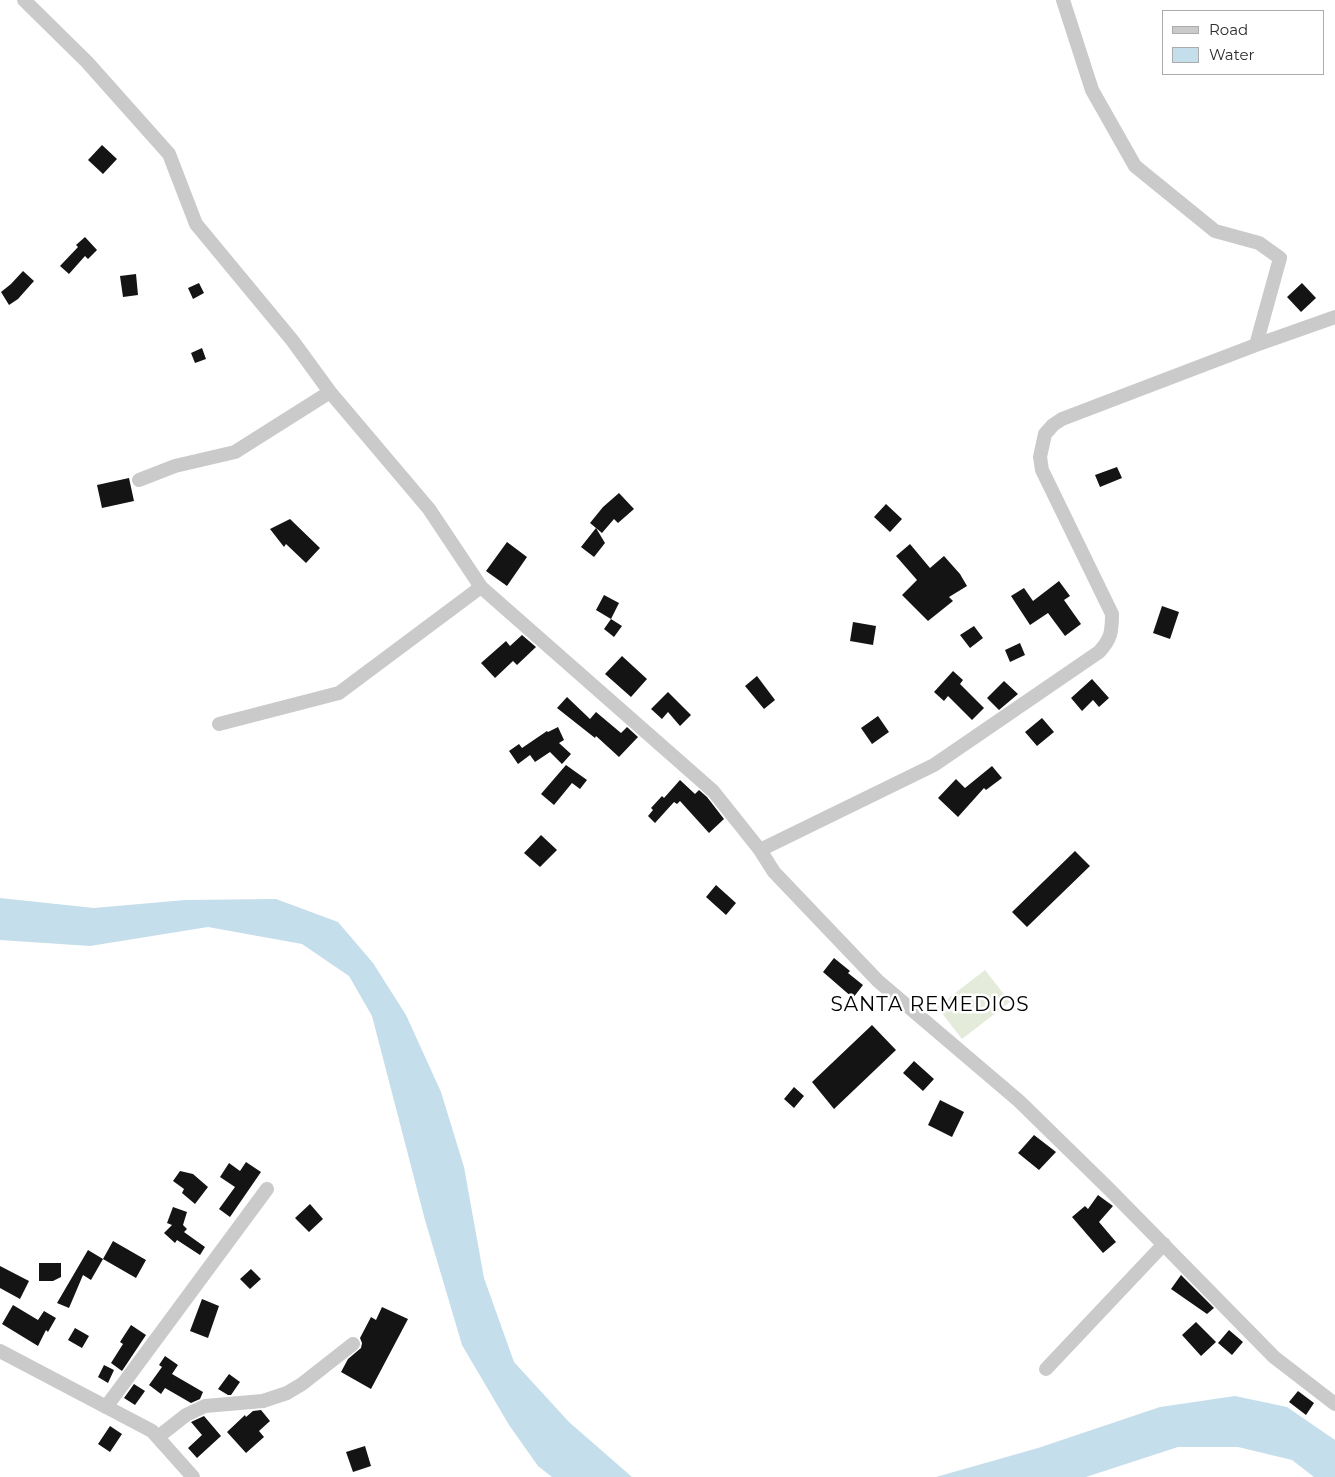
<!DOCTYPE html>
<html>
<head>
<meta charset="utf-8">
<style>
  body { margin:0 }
  #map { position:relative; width:1335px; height:1477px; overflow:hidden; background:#fff; font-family:Montserrat,sans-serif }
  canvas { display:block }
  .legend { position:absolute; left:1162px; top:10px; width:162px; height:65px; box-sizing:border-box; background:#fff; border:1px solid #ababab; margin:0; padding:6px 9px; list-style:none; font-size:15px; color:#2d2d2d }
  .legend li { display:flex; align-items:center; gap:10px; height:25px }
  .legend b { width:25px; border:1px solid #ababab }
</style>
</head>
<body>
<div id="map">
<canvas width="1335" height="1477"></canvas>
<ul class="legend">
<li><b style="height:6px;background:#cacaca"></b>Road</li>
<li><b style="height:14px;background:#c5deeb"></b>Water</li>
</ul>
</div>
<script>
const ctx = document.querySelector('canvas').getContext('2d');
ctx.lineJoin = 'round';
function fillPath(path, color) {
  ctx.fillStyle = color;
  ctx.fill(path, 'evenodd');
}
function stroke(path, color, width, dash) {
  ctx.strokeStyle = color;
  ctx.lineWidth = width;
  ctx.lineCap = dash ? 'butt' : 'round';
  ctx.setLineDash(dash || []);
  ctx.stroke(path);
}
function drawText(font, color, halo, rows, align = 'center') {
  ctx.font = font + ' Montserrat,sans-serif';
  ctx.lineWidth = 5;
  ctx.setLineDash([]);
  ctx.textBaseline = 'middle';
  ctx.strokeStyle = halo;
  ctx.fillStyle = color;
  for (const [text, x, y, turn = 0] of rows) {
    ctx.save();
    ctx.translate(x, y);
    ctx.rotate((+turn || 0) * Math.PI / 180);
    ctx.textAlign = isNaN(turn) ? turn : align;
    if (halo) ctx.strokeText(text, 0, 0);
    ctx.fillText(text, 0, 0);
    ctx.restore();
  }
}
fillPath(new Path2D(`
  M985,970L1010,1002L962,1039L937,1007Z`), '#e4ebda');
fillPath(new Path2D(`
  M0,898L94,908L185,900L276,899L338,922L373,963L406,1015L441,1092L464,1167L484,1278L514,1362L569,1422L632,1477H552L538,1466L509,1425L462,1345L425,1220L372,1016L349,976L302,944L208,927L90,946L0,940Z
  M1235,1396L1287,1407L1335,1440V1477H1314L1292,1460L1238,1447H1178L1086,1477H936L1038,1448L1160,1407Z`), '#c5deeb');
fillPath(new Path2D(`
  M102,145L117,159L103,174L88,160Z
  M85,237L97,250L88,259L85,256L69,274L60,266L78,247L76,245Z
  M23,271L34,281L18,299L9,305L1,292L11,284Z
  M136,274L138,295L123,297L120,276Z
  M199,283L204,293L193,299L188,288Z
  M1302,283L1316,298L1301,312L1287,297Z
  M202,348L206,359L195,363L191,353Z
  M1117,467L1122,478L1100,487L1095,475Z
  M129,478L134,501L102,508L97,485Z
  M619,493L634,509L618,523L614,519L602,533L590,523L603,507Z
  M886,504L902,519L890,532L874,517Z
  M290,519L320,548L306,563L286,544L284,547L270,529Z
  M596,528L605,543L594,557L581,547Z
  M507,542L527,557L507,586L486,571Z
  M910,544L930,568L944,556L960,574L967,586L949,597L953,601L928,621L902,595L917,580L896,556Z
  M1059,581L1070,596L1064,600L1081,624L1065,636L1048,613L1030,625L1011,596L1024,588L1033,601Z
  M604,595L619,603L611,619L596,610Z
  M1162,606L1179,612L1170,639L1153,633Z
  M611,619L622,626L614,637L604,629Z
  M853,622L876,626L873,645L850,641Z
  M974,626L983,638L970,648L960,635Z
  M522,635L536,647L517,665L513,661L495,678L481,663L506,641L510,646Z
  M1020,643L1025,655L1010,662L1005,650Z
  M622,656L647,679L631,697L605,674Z
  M953,671L963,680L960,684L984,708L972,720L948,696L944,701L934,692Z
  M757,676L775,700L764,709L745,686Z
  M1092,679L1109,698L1099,707L1093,700L1082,711L1071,698Z
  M1004,681L1018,694L999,710L987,698Z
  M668,692L691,715L680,726L668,712L662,719L651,709Z
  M567,697L590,719L596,712L621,733L627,727L638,737L619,757L596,736L595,738L557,708Z
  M878,716L889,732L872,744L861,728Z
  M1042,718L1054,732L1037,746L1025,732Z
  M558,727L564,740L559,743L571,754L562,764L550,752L535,762L530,755L518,764L509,751L519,744L522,748L547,731L548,732Z
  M566,765L587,780L580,789L572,783L554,805L541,794Z
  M992,766L1002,778L986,790L984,788L958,817L938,798L956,779L965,788Z
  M680,780L695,794L699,790L707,797L724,819L709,833L680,801L677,804L674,802L655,823L648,816L653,810L651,808L662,796L664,798Z
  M541,835L557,850L540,867L524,853Z
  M1075,851L1090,866L1027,927L1012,912Z
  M716,885L736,903L726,915L706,897Z
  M834,958L850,971L848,973L863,985L853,998L823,972Z
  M872,1025L896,1050L834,1109L812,1082Z
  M914,1061L934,1079L923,1091L903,1073Z
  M794,1087L804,1096L794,1108L784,1099Z
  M940,1100L964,1112L952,1137L928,1125Z
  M1034,1135L1056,1152L1039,1170L1018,1153Z
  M246,1162L261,1172L230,1217L219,1209L235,1187L220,1177L229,1163L240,1171Z
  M180,1171L193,1174L208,1187L195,1204L182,1193L184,1189L173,1181Z
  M1098,1195L1113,1206L1099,1222L1116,1242L1103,1253L1072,1217L1085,1206L1088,1209Z
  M310,1204L323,1219L309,1232L295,1218Z
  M173,1207L187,1212L183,1225L187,1229L184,1232L205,1247L200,1255L177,1240L175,1243L164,1233L172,1225L167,1223Z
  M113,1241L146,1260L136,1278L103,1259Z
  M88,1250L103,1259L91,1280L83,1275L69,1308L57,1303Z
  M39,1263H61V1277L53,1281H39Z
  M0,1266L29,1281L20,1299L0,1288Z
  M251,1269L261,1279L250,1289L240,1279Z
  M1181,1275L1214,1308L1207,1314L1171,1289Z
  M202,1299L219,1306L208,1338L190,1331Z
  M13,1305L38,1320L44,1311L56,1318L48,1332L46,1330L38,1346L2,1324Z
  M382,1307L408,1319L371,1389L341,1372L348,1359L361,1348L362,1343L360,1338L371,1317L376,1320Z
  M1196,1322L1216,1342L1201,1356L1182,1335Z
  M131,1325L146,1335L122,1371L111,1363L123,1344L120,1342Z
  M75,1328L89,1336L82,1348L68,1340Z
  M1229,1330L1243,1342L1232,1355L1218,1343Z
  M165,1356L178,1365L172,1374L203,1392L200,1399L191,1403L165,1388L161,1394L149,1385L162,1367L159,1365Z
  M104,1365L114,1370L108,1383L98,1377Z
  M229,1374L240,1382L231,1395H228L218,1389Z
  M134,1384L145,1391L135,1405L124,1398Z
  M1298,1391L1314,1403L1306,1415L1289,1402Z
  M261,1410L270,1421L259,1431L264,1437L246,1453L227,1432L245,1415L246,1417L253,1411Z
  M204,1416L221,1436L197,1458L188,1448L202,1435L191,1422Z
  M110,1426L122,1434L110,1452L98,1444Z
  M365,1446L371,1466L353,1472L346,1452Z`), '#141414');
stroke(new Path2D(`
  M24,0L87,62L169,154L196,224L292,340L330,392L429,509L481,587L713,791L760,850L774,872L878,981L1019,1101L1108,1188L1274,1357L1335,1404
  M1063,0L1092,90L1135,166L1215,231L1259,243L1280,258L1256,345
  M139,480L175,466L235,452L330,392
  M219,724L339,693L481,587
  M760,850L934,765L1099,652C1111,639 1112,632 1112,614L1042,470L1040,457L1045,434L1053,425L1062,419L1256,345L1335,317
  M0,1351L152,1431L193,1477
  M1046,1369L1164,1244
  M106,1407L267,1189
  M158,1437L186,1415L205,1406L263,1401L287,1393L302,1384L353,1344`), '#cacaca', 14);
ctx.letterSpacing = '1px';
drawText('20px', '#000', '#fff', [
  ["SANTA REMEDIOS",930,1005]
]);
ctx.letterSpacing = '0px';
</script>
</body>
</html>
